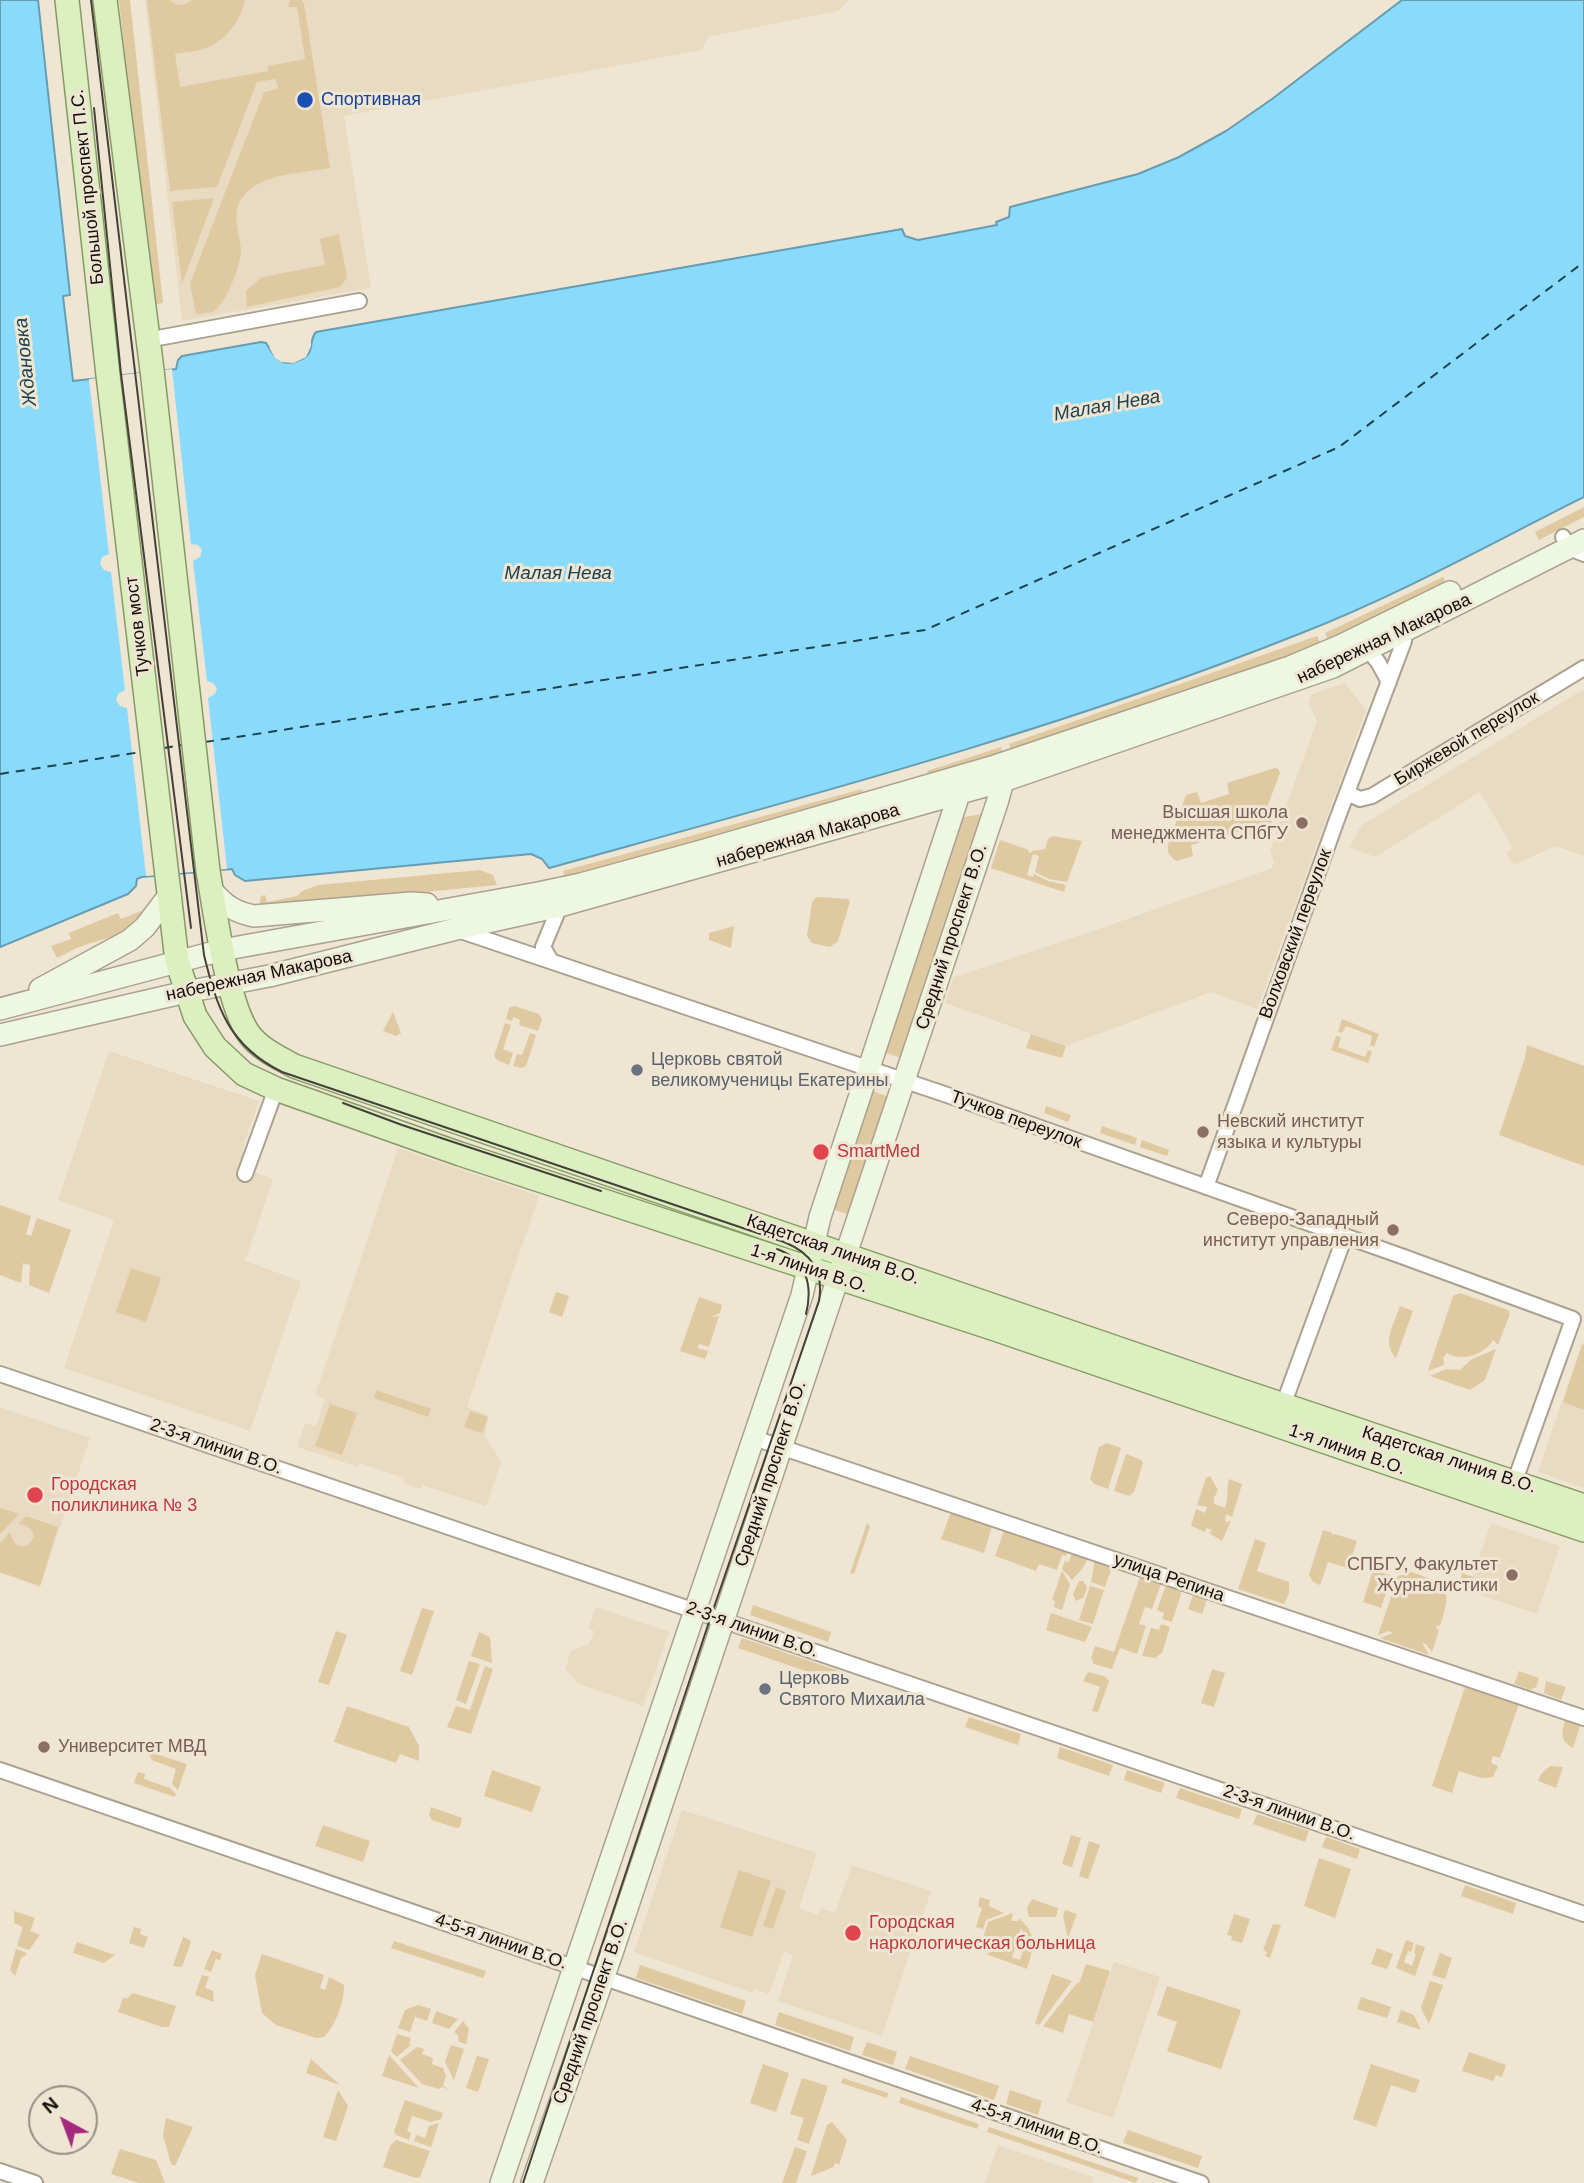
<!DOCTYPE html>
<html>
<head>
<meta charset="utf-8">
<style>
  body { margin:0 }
  #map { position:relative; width:1584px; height:2183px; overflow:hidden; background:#efe5d3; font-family:Helvetica,sans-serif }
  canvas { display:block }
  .north { position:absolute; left:28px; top:2085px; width:70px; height:70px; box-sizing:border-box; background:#efe5d3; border:2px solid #979083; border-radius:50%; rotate:319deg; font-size:19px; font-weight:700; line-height:28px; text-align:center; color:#13100a }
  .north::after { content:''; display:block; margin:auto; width:24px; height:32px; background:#a5297d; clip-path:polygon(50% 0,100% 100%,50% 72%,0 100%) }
</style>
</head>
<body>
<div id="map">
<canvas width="1584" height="2183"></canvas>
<div class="north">N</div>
</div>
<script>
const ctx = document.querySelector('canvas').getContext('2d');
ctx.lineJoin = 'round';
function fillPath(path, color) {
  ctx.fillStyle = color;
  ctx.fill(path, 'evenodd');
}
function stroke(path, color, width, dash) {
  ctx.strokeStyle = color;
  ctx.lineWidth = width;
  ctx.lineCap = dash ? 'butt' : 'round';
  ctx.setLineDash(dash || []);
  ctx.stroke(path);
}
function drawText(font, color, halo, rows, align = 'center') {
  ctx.font = font + ' Helvetica,sans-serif';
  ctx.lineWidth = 6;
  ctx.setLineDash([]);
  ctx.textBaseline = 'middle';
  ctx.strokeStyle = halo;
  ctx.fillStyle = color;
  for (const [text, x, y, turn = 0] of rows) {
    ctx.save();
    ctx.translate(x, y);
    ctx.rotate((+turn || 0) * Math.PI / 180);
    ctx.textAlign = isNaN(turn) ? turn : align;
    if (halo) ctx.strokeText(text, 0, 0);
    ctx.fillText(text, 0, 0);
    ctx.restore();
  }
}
fillPath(new Path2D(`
  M145,0H849L838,11L708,37L702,50L344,116L371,288L182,321Z
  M1345,683L1366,710L1257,1009L1211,992L1066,1046L945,1003L954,977L1099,929L1272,868L1274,862L1270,850L1317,721L1309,704L1310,698L1313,694Z
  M1584,689V856L1555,846L1514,865L1506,853L1513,848L1480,792L1375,857L1349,847L1362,825Z
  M109,1051L259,1101L242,1150L246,1152L251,1176L253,1172L273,1179L245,1261L301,1281L250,1431L64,1368L114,1220L58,1200Z
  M398,1148L539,1196L467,1407L489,1416L485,1435L501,1462L486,1506L422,1485L421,1489L412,1486L403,1482L404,1478L360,1463L358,1467L297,1447L305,1423L316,1426L325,1399L315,1395Z
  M1582,1343L1584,1344V1488L1538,1472Z
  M0,1407L90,1438L40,1587L0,1573Z
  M1491,1523L1560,1546L1537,1614L1468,1591Z
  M596,1607L669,1632L643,1706L579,1684L565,1669L571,1651L589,1644L594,1631L588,1628Z
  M682,1810L817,1853L799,1908L818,1915L821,1908L835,1913L852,1865L931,1891L882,2036L778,2001L793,1955L784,1952L769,1994L754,1989L753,1993L634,1952Z
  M1114,1962L1160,1977L1113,2118L1066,2102Z
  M998,2145L1094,2177L1092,2183H985Z`), '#e8dbc2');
fillPath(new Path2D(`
  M119,0H130L163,303L152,305Z
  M147,0H169L176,4L183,5L192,0H245C241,21 224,43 203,49C194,52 184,52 175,54L180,87L268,71V66L305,59L297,7H288L290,0H302L304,4L330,168C303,173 264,173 245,194C229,211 240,231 241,251C241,264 225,307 212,312C207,313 201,314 196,314L190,283L264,92L278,89L276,79L257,82L217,187L170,191Z
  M214,198L182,284L172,202Z
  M339,234L347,278L340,287L247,307L246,291L262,277L325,265L320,239Z
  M1584,507V517L1539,540L1535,532Z
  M1443,577L1447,585L1329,642L1325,633Z
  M1317,636L1321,645L1011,752L1009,744Z
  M1001,747L1003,754L929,778L927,771Z
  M1275,768L1278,769L1280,773L1263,818L1272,821L1266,836L1251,840L1247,829L1191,845L1193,856L1177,861L1173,859L1168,852V845L1186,795L1197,792L1201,803L1229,794L1227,783Z
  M862,789L864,795L565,878L563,871Z
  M986,813L904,1059L884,1052L961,818Z
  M1053,836L1082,841L1067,882L1049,879L1035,872L1039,856L1033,854L1027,875L1033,877L1034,874L1048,881L1066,885L1064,892L991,868L1000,840L1029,850L1028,852L1031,853L1032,851L1045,849L1048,839Z
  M480,870L493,875L497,885L259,908L261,896L265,895L267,902L297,896L302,891L318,885Z
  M819,897L848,899L850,902L838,941L830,947L812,943L807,936L812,903L815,898Z
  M141,911L147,912C134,933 110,937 88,944C77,947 67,953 57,958L51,946L71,939L69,933L118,913L121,919Z
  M734,926L731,948L709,940V933Z
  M514,1006L539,1014L542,1019L538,1031L519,1025L520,1020L513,1017L512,1021L506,1019L509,1008Z
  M393,1012L401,1033L396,1036L383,1031Z
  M1342,1019L1379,1034L1374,1047L1370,1045L1372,1036L1346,1026L1342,1033L1338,1032Z
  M505,1023L511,1025L503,1049L513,1053L509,1065L497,1060L494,1056Z
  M530,1033L536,1035L526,1066L522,1068L513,1066L517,1054L522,1055Z
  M1031,1034L1066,1046L1062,1058L1026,1048Z
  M1336,1036L1341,1037L1338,1047L1365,1057L1368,1050L1372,1052L1368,1063L1331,1050Z
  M1527,1045L1584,1066V1166L1499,1135L1525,1058Z
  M872,1091L892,1098L850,1215L830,1208Z
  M1046,1106L1071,1115L1068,1122L1044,1113Z
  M1102,1126L1137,1138L1135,1145L1100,1133Z
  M1142,1140L1169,1150L1167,1156L1140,1147Z
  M0,1205L31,1216L26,1234L31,1236L37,1218L71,1230L49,1293L29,1285L30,1265L23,1263L21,1283L0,1275Z
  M131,1268L161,1278L146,1322L116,1312Z
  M556,1292L569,1296L562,1317L549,1312Z
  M1460,1293L1508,1310L1510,1314L1498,1345L1493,1340C1485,1355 1460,1362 1447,1353L1443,1358L1444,1365L1428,1371L1453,1296Z
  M699,1297L722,1305L720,1313L711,1317L719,1316L709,1347L699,1344L698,1348L708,1351L705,1359L680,1351Z
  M1400,1306L1413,1311L1396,1358C1381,1342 1394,1325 1400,1306Z
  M1582,1345H1584V1410L1563,1402Z
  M1496,1349L1485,1380L1470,1390L1430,1376L1446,1369L1460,1370L1472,1359Z
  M376,1390L431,1409L428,1417L374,1398Z
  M330,1404L357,1413L342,1455L315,1446Z
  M470,1411L488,1417L482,1433L464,1427Z
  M1107,1443L1121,1448L1108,1489L1094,1484L1090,1479L1099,1447Z
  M1126,1454L1141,1460L1143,1463L1134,1492L1129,1496L1114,1491Z
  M1210,1476L1218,1490L1214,1498V1504L1225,1508C1229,1498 1226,1489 1229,1479L1242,1484L1232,1517L1226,1514L1225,1522L1231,1521L1222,1541L1209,1533L1212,1530L1206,1528L1205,1532L1191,1526L1196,1509L1205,1513L1207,1507L1197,1505L1206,1478Z
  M0,1508L19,1514L0,1534Z
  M952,1509L993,1523L984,1553L941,1539Z
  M26,1516L58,1527L40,1586L0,1572V1544L10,1532C13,1548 27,1553 34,1536C31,1527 27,1525 18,1524Z
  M867,1523L870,1527L854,1574L850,1573Z
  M1005,1528L1069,1548L1066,1556L1062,1555L1057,1570L1039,1564L1036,1571L995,1556Z
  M1323,1530L1332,1533V1535L1335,1534L1357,1541L1348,1568L1328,1562L1320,1585L1313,1582L1309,1575Z
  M1255,1539L1266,1543L1257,1571L1289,1582V1593L1284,1604L1238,1589Z
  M1073,1549L1089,1556L1083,1568L1072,1580L1062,1569L1065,1561L1069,1562Z
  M1095,1558L1113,1564L1105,1587L1091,1582Z
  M1373,1570L1392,1576L1381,1608L1363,1602Z
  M1062,1571L1070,1584L1062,1610L1054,1607L1055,1601L1052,1600Z
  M1411,1572C1448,1584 1453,1587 1440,1626L1437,1625L1436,1628L1439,1630L1432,1652L1426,1644L1422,1643L1429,1655L1380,1638L1393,1633L1389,1631L1378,1635L1398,1576Z
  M1462,1573L1473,1577L1467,1595L1459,1588Z
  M1141,1574L1162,1581L1152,1609L1145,1607L1139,1624L1146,1626L1137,1654L1120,1648L1112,1669L1094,1664L1091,1658L1095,1646L1114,1652Z
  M1079,1581H1083L1087,1587L1084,1597L1076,1601L1073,1594Z
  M1167,1582L1183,1588L1172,1622L1162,1619L1164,1613L1157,1610Z
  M1090,1586L1104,1590L1093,1624L1079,1620Z
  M1194,1592L1208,1596L1202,1614L1188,1609Z
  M753,1605L831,1632L828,1642L750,1615Z
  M422,1608L434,1611L412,1675L400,1671Z
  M1051,1613L1092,1627L1085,1642L1046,1630Z
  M1161,1624L1170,1627L1162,1653L1155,1658L1142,1656L1151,1628L1159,1630Z
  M336,1631L347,1635L329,1685L318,1682Z
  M479,1632L490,1637L492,1663L471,1656Z
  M742,1638L842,1672L838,1682L738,1648Z
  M469,1661L480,1664L466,1704L456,1700Z
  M485,1666L493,1669L471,1734L447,1727L456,1706L470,1710Z
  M1212,1669L1225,1673L1214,1707L1201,1703Z
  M1519,1671L1539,1678L1536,1687L1530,1690L1514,1684Z
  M1088,1672L1104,1676L1109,1681L1098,1712L1092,1711L1100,1687L1083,1681Z
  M1546,1681L1566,1687L1561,1700L1544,1693Z
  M1466,1684L1520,1701L1500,1758L1493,1756L1491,1763L1498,1766L1493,1777L1481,1778L1459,1771L1452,1793L1432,1786Z
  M347,1706L409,1727L419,1746V1761L400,1754L396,1763L334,1742Z
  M969,1717L1021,1734L1018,1745L965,1727Z
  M1566,1717L1581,1723L1573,1748C1558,1740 1562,1731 1566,1717Z
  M1060,1747L1113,1765L1109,1776L1057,1758Z
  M150,1752L187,1764L178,1790L172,1784L176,1769L152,1760L148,1753Z
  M1550,1766L1563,1767L1556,1788L1538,1781L1541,1774Z
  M492,1770L541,1787L532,1812L484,1796Z
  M1127,1770L1165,1783L1161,1793L1124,1780Z
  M138,1772L145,1774L144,1779L170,1788L176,1794L175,1797L134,1783Z
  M1180,1788L1242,1809L1239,1819L1176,1798Z
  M431,1807L462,1818L460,1827L456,1828L432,1820L429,1815Z
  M1257,1814L1309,1831L1305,1842L1253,1824Z
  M323,1825L370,1841L363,1862L315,1846Z
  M1071,1835L1081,1838L1072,1867L1062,1864Z
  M1326,1837L1360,1849L1357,1859L1322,1847Z
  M1089,1841L1100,1845L1088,1879L1079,1876Z
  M1319,1858L1351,1869L1335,1918L1304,1906Z
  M739,1870L771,1881L752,1937L720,1927Z
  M1465,1885L1516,1903L1513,1914L1461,1896Z
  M776,1887L786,1891L773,1929L763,1926Z
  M980,1897L990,1900L989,1906L1004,1913L986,1920L983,1929L976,1927L982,1908L978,1906Z
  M1032,1899L1058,1908L1056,1917H1029L1027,1908Z
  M1065,1910L1077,1914L1068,1938L1063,1916Z
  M14,1911L35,1918L30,1931L40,1935L29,1950L17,1946L23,1927L14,1923Z
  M1013,1913L1011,1921H1018L1019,1918C1038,1936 1034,1945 1027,1969L986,1954L992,1952L989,1948L979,1951L988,1922ZM1021,1928L1027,1939L1020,1960L1012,1957Z
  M1234,1914L1250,1919L1242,1943L1231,1940L1232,1936L1227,1935Z
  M1273,1924L1281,1925L1270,1958L1265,1956L1267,1952L1263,1950Z
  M134,1927L141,1929L140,1934L148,1937L144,1948L129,1943Z
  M183,1937L190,1940L191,1942L182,1967L173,1966Z
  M1406,1940L1414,1943L1411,1952L1408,1951L1404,1962L1412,1966L1416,1954L1414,1953L1416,1944L1425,1947L1415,1976L1396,1968Z
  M394,1941L486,1971L483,1978L391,1948Z
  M77,1942L115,1955L104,1963L73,1953Z
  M1377,1948L1393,1954L1387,1969L1371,1964Z
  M16,1949L27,1953L24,1957L22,1956L15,1976L10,1970Z
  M212,1950L222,1954L220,1960L216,1959L211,1972L204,1969Z
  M1440,1953L1452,1958L1445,1979L1432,1975Z
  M262,1954L324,1975L320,1988L325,1990L329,1977L344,1985C345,2000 335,2027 324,2037L316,2038L276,2025L262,2013L255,1975Z
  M1086,1964L1110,1971L1093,2022L1069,2014L1063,2033L1043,2026L1077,1983H1079Z
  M640,1965L746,2001L742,2014L636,1978Z
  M1052,1974L1072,1981L1039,2025L1035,2023Z
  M202,1975L209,1977L205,1988L213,1991L214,2002L195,1995Z
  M1430,1981L1443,1985L1429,2024L1421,2008Z
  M1167,1986L1241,2010L1221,2069L1167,2051L1177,2022L1157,2015Z
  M133,1993L176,2006L169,2027H162L118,2012L123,1998L126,1999Z
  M1361,1997L1391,2007L1387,2018L1357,2009Z
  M418,2005L431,2009L427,2021L415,2017L410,2032L398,2028L405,2010Z
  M1401,2010L1414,2015L1421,2030L1397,2022Z
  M436,2011L458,2019L449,2029L432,2023Z
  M779,2012L854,2037L850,2051L775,2025Z
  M463,2021L469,2029L466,2044L459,2042L458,2035L454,2032Z
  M397,2034L411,2038L409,2044L411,2045L397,2057L391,2051Z
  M867,2042L897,2052L893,2065L862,2055Z
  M451,2045L464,2049L454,2080L445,2062Z
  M417,2047L424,2049L422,2054L433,2058L432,2064L443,2068L446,2076L443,2086L451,2090L442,2087L439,2089L422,2084L400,2060Z
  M1469,2052L1506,2065L1502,2077L1496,2075L1493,2081L1462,2071Z
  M389,2055L419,2088L382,2076Z
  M477,2056L489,2059L478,2092L466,2088Z
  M910,2056L999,2086L994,2100L905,2069Z
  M311,2059L340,2085L306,2073Z
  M763,2064L789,2073L776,2112L750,2103Z
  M1371,2064L1420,2080L1415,2093L1391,2085L1376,2127L1353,2119Z
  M802,2078L828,2086L809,2144L797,2140L804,2118L790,2114Z
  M843,2078L888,2093L887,2098L841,2083Z
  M338,2090L348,2106L336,2141L323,2137Z
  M1010,2090L1042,2101L1038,2115L1006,2104Z
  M901,2097L979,2124L977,2129L899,2103Z
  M405,2100L443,2113L441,2119L431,2122L412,2116L407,2131L411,2133L409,2140L396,2135L394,2131Z
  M166,2118L193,2127L175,2166L171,2164L163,2135Z
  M832,2122L847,2140L839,2165L835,2163L834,2167L811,2176L827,2125Z
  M439,2123L431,2147L414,2141L416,2135L425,2138L429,2126Z
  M989,2127L1138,2178L1136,2183L987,2132Z
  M1128,2130L1202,2156L1198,2168L1123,2143Z
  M396,2140L430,2151L420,2177L416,2178L383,2167L390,2146Z
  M795,2147L807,2151L796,2183H782Z
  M120,2149L156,2160L165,2183H139L111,2174Z`), '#dfc9a0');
const water = new Path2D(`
  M0,0H38L70,295L63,296L73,381L176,369L178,360L182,356L261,342L266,343C274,355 278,366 295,362C301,360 306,358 309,353C313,345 310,339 316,332L902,229L905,236L918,240L997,225L996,222L1009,217L1010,207L1138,174L1179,157L1226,131L1272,99L1402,0H1584V497C1490,544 1397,596 1299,634C1056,731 801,798 549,868L542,859L531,854L245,881L235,875L232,869L142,877L137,879L136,886L128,894L0,947Z`);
fillPath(water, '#8adafb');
stroke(water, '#669db3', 2);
fillPath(new Path2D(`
  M311,339V346L306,357L294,363L281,362L275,358L269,347H272L282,359L293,360L303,354L307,340Z
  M172,369L191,544L198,545L202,550L200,557L193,561L207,681L213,683L217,688L215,694L208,698L227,869L146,876L127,708L120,706L116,700L118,694L125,690L111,572L104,570L100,564L102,557L109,554L89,379Z`), '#efe5d3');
stroke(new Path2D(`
  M205,742L925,630L1339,447L1584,262
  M164,748L182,745
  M0,774L141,752`), '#1e4250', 2, [9, 7]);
const street = new Path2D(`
  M147,340L359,301
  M1563,537L1569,548L1584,554
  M1362,643L1378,662L1389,682
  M1347,793L1360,799L1372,796L1584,668
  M458,930L962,1100L1404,1257L1573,1319L1512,1489
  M551,961L543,947L560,906
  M245,1174L276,1089
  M1206,1187L1336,822L1404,641V632
  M0,1374L1584,1914
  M1281,1411L1345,1236
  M754,1438L1584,1718
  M0,1770L1201,2183
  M0,2171L35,2183`);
const secondary = new Path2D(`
  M211,889C224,905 234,912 254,916L411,903L427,904
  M40,989L130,940L145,927L170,894
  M0,1009L222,950L538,893L581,884L698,852L995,766L1290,667L1342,645L1450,592
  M0,1035L186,992L269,976L456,929L560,906L1003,781L1333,667L1584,540
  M501,2183L802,1295L820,1217L962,785
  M532,2183L613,1950L997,803L1003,781L998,771`);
const primary = new Path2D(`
  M67,0L108,375L177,961L195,1016L215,1047L244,1074L276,1089L460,1154L992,1328L1584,1530
  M105,0L152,370L208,871C215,911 227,1004 249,1034C260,1049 278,1057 294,1066L1230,1387L1584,1506`);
stroke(street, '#aaa190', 18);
stroke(secondary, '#aaa190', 24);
stroke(primary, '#879a66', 26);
stroke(street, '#fff', 14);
stroke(secondary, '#eef7e0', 21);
stroke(primary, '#dcefc1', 23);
stroke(new Path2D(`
  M91,0L204,955C217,1008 229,1046 282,1072L784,1242C811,1253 824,1271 819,1301L711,1616L523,2183
  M94,108L121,374L191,928
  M343,1103L402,1125L601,1191
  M777,1249C807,1260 813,1286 806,1314`), '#454038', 2);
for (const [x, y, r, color] of [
  [305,100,9,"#1a4fb4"],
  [1302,823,7,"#8d6e63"],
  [637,1070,7,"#6b7280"],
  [1203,1132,7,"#8d6e63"],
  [821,1152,9,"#e0444e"],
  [1393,1230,7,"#8d6e63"],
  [35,1495,9,"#e0444e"],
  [1512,1575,7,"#8d6e63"],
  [765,1689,7,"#6b7280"],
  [44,1747,7,"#8d6e63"],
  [853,1933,9,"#e0444e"]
]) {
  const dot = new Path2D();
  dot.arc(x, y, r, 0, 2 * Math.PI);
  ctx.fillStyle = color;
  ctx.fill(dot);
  stroke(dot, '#efe5d3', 2.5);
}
drawText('18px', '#164399', '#efe5d3', [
  ["Спортивная",321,100]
], 'left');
drawText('18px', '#13100a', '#efe5d3', [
  ["Большой проспект П.С.",88,187,-96],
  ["Тучков мост",138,626,-97],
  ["набережная Макарова",1384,639,-25],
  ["Биржевой переулок",1467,739,-31],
  ["набережная Макарова",808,836,-16],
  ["Волховский переулок",1296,934,-70],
  ["Средний проспект В.О.",952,937,-72],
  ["набережная Макарова",259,976,-12],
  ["Тучков переулок",1016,1120,20],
  ["Кадетская линия В.О.",833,1250,19],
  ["1-я линия В.О.",809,1269,18],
  ["2-3-я линии В.О.",216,1447,19],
  ["1-я линия В.О.",1347,1450,19],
  ["Кадетская линия В.О.",1449,1460,18],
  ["Средний проспект В.О.",771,1474,-72],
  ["улица Репина",1169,1578,19],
  ["2-3-я линии В.О.",752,1630,19],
  ["2-3-я линии В.О.",1289,1813,19],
  ["4-5-я линии В.О.",501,1942,19],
  ["Средний проспект В.О.",591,2012,-71],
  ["4-5-я линии В.О.",1037,2127,19]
]);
drawText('18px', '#785e54', '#efe5d3', [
  ["Высшая школа",1288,813],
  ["менеджмента СПбГУ",1288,834],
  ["Невский институт",1217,1122,"left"],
  ["языка и культуры",1217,1143,"left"],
  ["Северо-Западный",1379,1220],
  ["институт управления",1379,1241],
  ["СПБГУ, Факультет",1498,1565],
  ["Журналистики",1498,1586],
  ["Университет МВД",58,1747,"left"]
], 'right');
drawText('18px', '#5b616d', '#efe5d3', [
  ["Церковь святой",651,1060],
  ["великомученицы Екатерины",651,1081],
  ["Церковь",779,1679],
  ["Святого Михаила",779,1700]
], 'left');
drawText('18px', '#be3a42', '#efe5d3', [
  ["SmartMed",837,1152],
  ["Городская",51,1485],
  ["поликлиника № 3",51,1506],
  ["Городская",869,1923],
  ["наркологическая больница",869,1944]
], 'left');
drawText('italic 19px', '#1e4250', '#efe5d3', [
  ["Ждановка",26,362,-96],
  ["Малая Нева",1107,406,-10],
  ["Малая Нева",558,574]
]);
</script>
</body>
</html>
